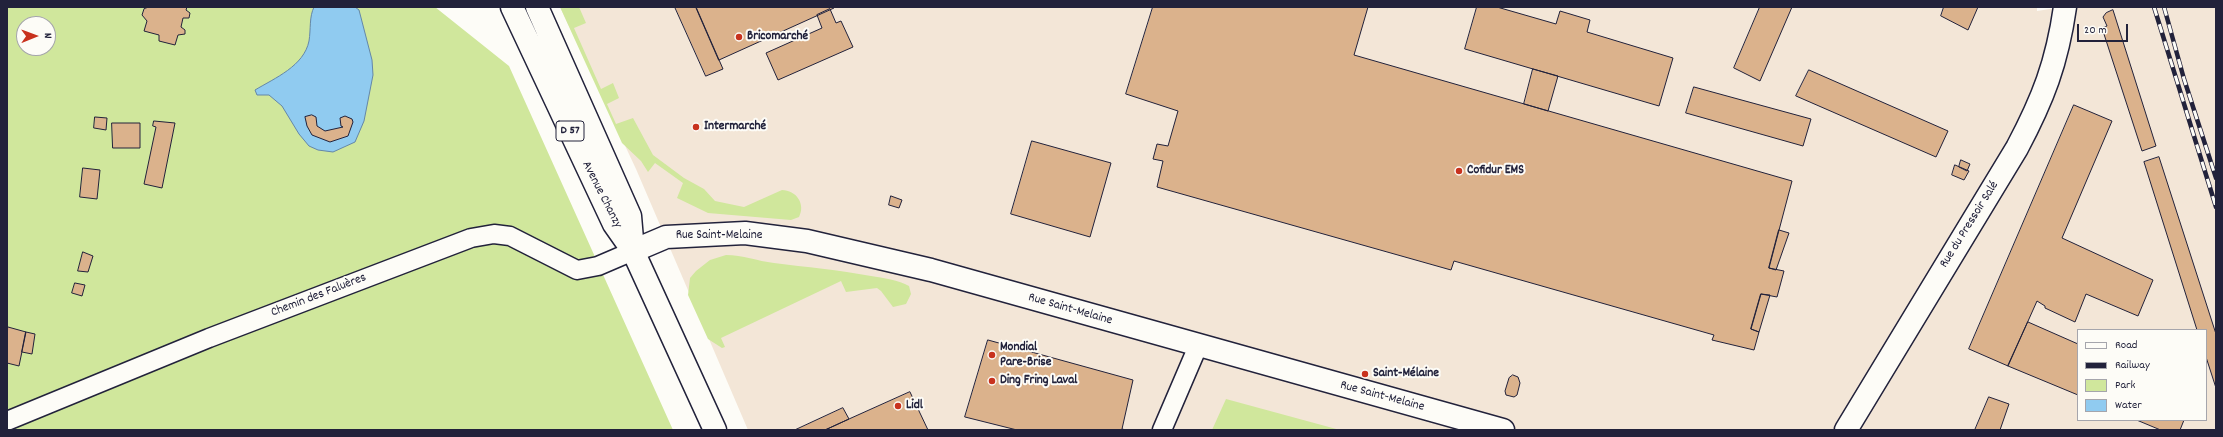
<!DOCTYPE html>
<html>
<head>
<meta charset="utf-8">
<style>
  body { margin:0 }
  #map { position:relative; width:2223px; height:437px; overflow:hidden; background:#fdfcf7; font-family:Dekko,sans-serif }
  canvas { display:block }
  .frame { position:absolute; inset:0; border:8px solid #22223b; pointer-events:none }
  .legend { position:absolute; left:2077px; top:329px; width:130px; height:92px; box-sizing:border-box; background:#fdfcf7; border:1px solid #a5a5ac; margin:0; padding:5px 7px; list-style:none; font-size:12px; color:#22223b }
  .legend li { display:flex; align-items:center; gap:8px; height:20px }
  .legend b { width:20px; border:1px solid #a5a5ac }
  .north { position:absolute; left:16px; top:16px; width:40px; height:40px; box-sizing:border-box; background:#fdfcf7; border:1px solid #a5a5ac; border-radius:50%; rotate:89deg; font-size:11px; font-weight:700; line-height:16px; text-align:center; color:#22223b }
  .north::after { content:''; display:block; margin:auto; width:14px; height:18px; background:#c8321e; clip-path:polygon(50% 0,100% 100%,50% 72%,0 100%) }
  .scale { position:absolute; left:2077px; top:24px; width:51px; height:18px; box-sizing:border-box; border:2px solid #22223b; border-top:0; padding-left:5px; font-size:12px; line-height:14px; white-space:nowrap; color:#22223b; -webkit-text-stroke:3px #fdfcf7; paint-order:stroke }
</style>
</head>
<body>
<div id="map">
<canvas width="2223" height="437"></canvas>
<div class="frame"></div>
<ul class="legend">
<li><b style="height:5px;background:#fdfcf7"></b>Road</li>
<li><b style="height:5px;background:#22223b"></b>Railway</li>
<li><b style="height:11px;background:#d0e79c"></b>Park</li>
<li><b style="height:11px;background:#90cbf0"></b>Water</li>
</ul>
<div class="north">N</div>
<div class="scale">20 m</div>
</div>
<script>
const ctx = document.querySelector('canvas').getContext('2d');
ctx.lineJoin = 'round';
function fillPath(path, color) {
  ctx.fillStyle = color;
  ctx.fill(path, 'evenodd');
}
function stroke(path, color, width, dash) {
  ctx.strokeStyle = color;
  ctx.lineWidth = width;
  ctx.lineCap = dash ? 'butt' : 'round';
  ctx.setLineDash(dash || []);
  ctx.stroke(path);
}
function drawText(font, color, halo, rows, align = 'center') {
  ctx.font = font + ' Dekko,sans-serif';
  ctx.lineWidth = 4;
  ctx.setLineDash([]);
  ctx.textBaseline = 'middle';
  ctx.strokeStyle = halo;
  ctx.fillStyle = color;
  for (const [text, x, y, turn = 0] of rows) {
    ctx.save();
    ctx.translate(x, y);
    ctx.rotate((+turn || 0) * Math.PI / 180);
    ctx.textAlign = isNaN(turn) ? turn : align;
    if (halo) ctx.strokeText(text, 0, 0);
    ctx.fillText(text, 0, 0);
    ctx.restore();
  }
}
fillPath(new Path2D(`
  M560,7H2037V11L2063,7H2216V430H748L636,169ZM2078,330H2206V420H2078Z`), '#f3e6d7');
fillPath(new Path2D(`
  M7,7H435L509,66L673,430H7ZM24,24H48V48H24Z
  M560,7H579L586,23L574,28L601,89L613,83L619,98L607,104L616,124L633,118L653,155L684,178L704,189L715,201L744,207L782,190C796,190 806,204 799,217L791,220L708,213L677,198L683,183L655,163L648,172L641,161L622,143Z
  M726,255C743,255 757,261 774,263C806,267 839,270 871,276C883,278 899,280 909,286L911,294L906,304L893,307L881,291L877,288L846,292L841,281L721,338L725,347L722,348L708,339L688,295L690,278L696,271L710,260Z
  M1226,399L1340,430H1212Z`), '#d0e79c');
const water = new Path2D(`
  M314,7H355L359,10L372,60L373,75L364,121L355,142L333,152L318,150L309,146L299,134L282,106L269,95H257L255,90C275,78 304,66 309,41C311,29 309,17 314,7Z`);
fillPath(water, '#90cbf0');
stroke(water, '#6487a8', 1);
const building = new Path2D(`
  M149,7H187L186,10L190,13L189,18H183L181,27L185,30V34L178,35L175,45L159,41V35L144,31L147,21L142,15L144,9Z
  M675,7H696L723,69L706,76Z
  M696,7H834V8L719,60Z
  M1153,7H1368L1354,55L1792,181L1769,268L1784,271L1777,297L1761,294L1751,329L1759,332L1754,350L1712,340L1714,335L1454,261L1451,270L1157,187L1163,161L1153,159L1157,144L1168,146L1178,111L1126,94Z
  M1477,7H1497L1556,24L1560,11L1590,20L1587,32L1673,58L1659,106L1465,49Z
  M1760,7H1792L1760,81L1734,68Z
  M1944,7H1978L1968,30L1941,16Z
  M830,9L836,23L841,21L853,47L778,80L766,53L822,28L817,15Z
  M2113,10L2156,146L2142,151L2102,28L2107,26L2103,17L2106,13Z
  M1533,69L1558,76L1548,111L1524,104Z
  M1809,70L1948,131L1936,157L1796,96Z
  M1694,87L1811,119L1803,146L1686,113Z
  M2074,105L2112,121L2062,238L2153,280L2138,316L2086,294L2075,322L2045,308V306L2037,301L2008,366L1969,349Z
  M312,115L316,117L317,126L325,131L343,127L341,126L340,118L345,116L352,119L353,122L348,136L330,142L312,135L307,126L305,117Z
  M95,117L107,118L106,130L94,128Z
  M154,121L175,123L162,188L144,184L156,127L153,126Z
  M112,123H140V148H113Z
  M1032,141L1111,163L1090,237L1011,214Z
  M2159,157L2216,334V388L2206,357V330H2197L2144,162Z
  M1961,160L1970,164L1967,171L1959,167Z
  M1955,165L1969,171L1964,180L1952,175Z
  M83,168L100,170L97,199L80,197Z
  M891,196L902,200L899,208L889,205Z
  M1779,230L1789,233L1776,270L1769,268Z
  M83,252L93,256L88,272L78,271Z
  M75,283L85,285L82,296L72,293Z
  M1761,294L1770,295L1759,332L1751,329Z
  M2028,322L2078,344V395L2008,366Z
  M8,327L26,332L19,366L7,363Z
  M26,332L35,334L32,354L22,352Z
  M988,340L1133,380L1122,429L1126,430H1017L965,417Z
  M1513,375L1518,377L1520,383L1517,395L1514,397L1506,395L1505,391L1509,378Z
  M910,392L928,430H825L849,419Z
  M1989,397L2009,404L2000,430H1975Z
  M843,408L849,419L825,430H795Z
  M2137,420H2184L2180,430H2161Z`);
fillPath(building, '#dbb28c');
stroke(building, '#22223b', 1);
const minor = new Path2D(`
  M7,421L209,338L471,238L494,234L510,236L577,270L598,266L633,251
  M1162,430L1198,346`);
const secondary = new Path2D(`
  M633,251L666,237L745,233L807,241L931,270L1503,430
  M1846,430L2017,148C2043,99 2057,63 2065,7`);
const primary = new Path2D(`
  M512,7L614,224L633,251L715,430
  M537,7L630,216L633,251`);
stroke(minor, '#22223b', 21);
stroke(secondary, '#22223b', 25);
stroke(primary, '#22223b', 25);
stroke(minor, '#fdfcf7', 18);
stroke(secondary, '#fdfcf7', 22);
stroke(primary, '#fdfcf7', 22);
const rail = new Path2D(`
  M2154,7L2216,207
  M2164,7L2184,79L2216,178`);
stroke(rail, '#22223b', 4.5);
stroke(rail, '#fdfcf7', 3, [9]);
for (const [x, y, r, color] of [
  [739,37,4,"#c8321e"],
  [696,127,4,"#c8321e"],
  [1459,171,4,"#c8321e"],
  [992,355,4,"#c8321e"],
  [1365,374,4,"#c8321e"],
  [992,381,4,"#c8321e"],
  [898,406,4,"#c8321e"]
]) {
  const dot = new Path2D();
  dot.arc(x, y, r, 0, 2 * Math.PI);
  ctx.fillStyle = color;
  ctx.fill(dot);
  stroke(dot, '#fdfcf7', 1.5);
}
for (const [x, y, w] of [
  [570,131,28]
]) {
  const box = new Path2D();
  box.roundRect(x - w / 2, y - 10, w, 20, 3);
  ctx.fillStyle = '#fdfcf7';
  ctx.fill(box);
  stroke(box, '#22223b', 1);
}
drawText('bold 12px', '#22223b', null, [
  ["D 57",570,131]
]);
drawText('bold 13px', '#22223b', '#fdfcf7', [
  ["Bricomarché",747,37],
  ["Intermarché",704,127],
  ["Cofidur EMS",1467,171],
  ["Mondial",1000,348],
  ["Pare-Brise",1000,363],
  ["Saint-Mélaine",1373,374],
  ["Ding Fring Laval",1000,381],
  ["Lidl",906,406]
], 'left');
drawText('13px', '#22223b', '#fdfcf7', [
  ["Avenue Chanzy",601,195,63],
  ["Rue du Pressoir Salé",1970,225,-58],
  ["Rue Saint-Melaine",719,236],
  ["Chemin des Faluères",319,296,-21],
  ["Rue Saint-Melaine",1070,310,16],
  ["Rue Saint-Melaine",1382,397,15]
]);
</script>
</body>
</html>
